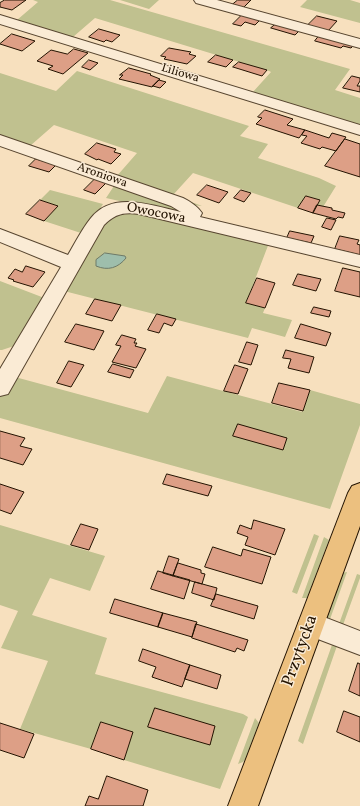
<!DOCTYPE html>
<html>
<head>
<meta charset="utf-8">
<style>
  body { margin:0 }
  canvas { display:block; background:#f7e0be }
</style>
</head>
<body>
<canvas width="360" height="806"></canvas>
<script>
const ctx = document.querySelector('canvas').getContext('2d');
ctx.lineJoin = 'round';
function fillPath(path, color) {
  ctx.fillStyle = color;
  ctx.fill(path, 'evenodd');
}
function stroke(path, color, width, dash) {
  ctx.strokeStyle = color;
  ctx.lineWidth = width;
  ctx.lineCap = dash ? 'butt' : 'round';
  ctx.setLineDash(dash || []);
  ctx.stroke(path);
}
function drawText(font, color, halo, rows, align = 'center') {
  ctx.font = font + ' Vollkorn,serif';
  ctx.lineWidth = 3;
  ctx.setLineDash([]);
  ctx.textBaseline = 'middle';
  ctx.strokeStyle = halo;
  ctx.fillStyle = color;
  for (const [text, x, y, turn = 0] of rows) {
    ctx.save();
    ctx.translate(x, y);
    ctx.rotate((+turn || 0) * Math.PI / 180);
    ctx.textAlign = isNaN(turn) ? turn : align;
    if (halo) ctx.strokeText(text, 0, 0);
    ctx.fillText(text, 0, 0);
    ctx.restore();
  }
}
fillPath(new Path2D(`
  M33,0H110L350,69L335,90L360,98V126L252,93L271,72L269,71L95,18L73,37L17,20L38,2Z
  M120,0H159L149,9Z
  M307,0H350L360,3V23L300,7Z
  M77,71L249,126L240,136L268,144L258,158L319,178L336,186L323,207L317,205L320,200L306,196L298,208L193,173L173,195L202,206L192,205L116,177L137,153L54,125L30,146L0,136V73L56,91Z
  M114,186L177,208L178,209L176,212L173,213L106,198Z
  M50,190L103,204L84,234L44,221L58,206L40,200Z
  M129,211L269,243L246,303L265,308L263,313L292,320L285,337L252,328L248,338L64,291L104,220Z
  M0,281L47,299L17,345L2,350H0Z
  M26,354L15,377L148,413L167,376L302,412L310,390L360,404V425L330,509L0,418V397Z
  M0,525L105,556L90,591L50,578L32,615L107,638L95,674L243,714L248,717L220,789L124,760L133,732L101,722L91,749L20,729L48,661L1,648L18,611L0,605Z
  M314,534L319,536L297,594L292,592Z
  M324,537L329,540L307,598H302Z
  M347,572L329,622L325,616L341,573Z
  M357,574L360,575V578L343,625L339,624Z
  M339,640L303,744L298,741L333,642Z
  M255,718L259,723L245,760L243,762L238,764Z`), '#c0c18f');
const water = new Path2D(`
  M105,253L125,256L126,258C118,268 108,271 96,266V260Z`);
fillPath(water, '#9ebeac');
stroke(water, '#6d7a68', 1);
const building = new Path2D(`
  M5,0H26L12,10L0,7V3Z
  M238,0H251L243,8L232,5Z
  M242,15L260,20L255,25L245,22L241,26L233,24Z
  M317,16L337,21L328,31L308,25Z
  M276,24L299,31L295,35L271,28Z
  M99,29L120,35L112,42L106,40L104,42L89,37Z
  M12,34L35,41L22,51L0,44Z
  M319,36L354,45L351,48L343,46L341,48L315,41Z
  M169,48L191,52L189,54L196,56L187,64L164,59L166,57L161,56Z
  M74,49L88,53L63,74L48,69L53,66L37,61L51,50L67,54Z
  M216,55L233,60L226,67L208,62Z
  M89,60L98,63L90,70L82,67Z
  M239,62L267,70L262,76L233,67Z
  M129,68L151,74L150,75L160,79L152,87L119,79L123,75H120Z
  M352,76L360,78V81L357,86H360V92L343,88Z
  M159,80L166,82L160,88L153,86Z
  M265,110L293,119L287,125L305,130L299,138L256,124L262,118L258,117Z
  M305,130L329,138L332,133L346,137L336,151L322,147L320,149L301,143L307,136L302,135Z
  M345,139L360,144V177L325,166Z
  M97,143L116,149L114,152L121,154L111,164L98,159L97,160L85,154Z
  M36,159L56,165L49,172L29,166Z
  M95,179L106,183L95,194L84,190Z
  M207,185L228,192L219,203L197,195Z
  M241,190L251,193L244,202L234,198Z
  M306,196L320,200L313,213L298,208Z
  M40,200L58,206L44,221L26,214Z
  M317,205L332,208V210L345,213L343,218L338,217L336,219L313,213Z
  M327,218L336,220L331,230L322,227Z
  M290,231L314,236L311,243L287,238Z
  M340,236L359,240L357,244L360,245V255L335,249Z
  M26,266L45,272L33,287L13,281L14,280L8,278L15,269L22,272Z
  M343,268L360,272V297L335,291Z
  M298,274L321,279L316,291L293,285Z
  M257,278L275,283L265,308L246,303Z
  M95,299L121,305L112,321L86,314Z
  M314,307L331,311L329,317L311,313Z
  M157,314L176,319L172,326L164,323L159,333L148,330Z
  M76,324L104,331L94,350L65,342Z
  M301,324L331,333L326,346L295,338Z
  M122,335L136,339L134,343H137L135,346L146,349L136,368L112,362L121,346L116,345Z
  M247,342L258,345L251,365L239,362Z
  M286,350L314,357L309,373L288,368L291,359L283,358Z
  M69,361L84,365L71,387L57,383Z
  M113,364L134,370L130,378L108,372Z
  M235,365L248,369L238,394L224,391Z
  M279,383L310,390L303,411L272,403Z
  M238,424L287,438L283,450L233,436Z
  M0,431L25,438L20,446L32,449L23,465L0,458Z
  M167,474L212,486L208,496L163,484Z
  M0,484L24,492L11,514L0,510Z
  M254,520L285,529L275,555L245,545L248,537L237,533L240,525L251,529Z
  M81,524L98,529L89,550L71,545Z
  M213,547L241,556L243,549L271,557L262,584L205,567Z
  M169,556L179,559L173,576L163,573Z
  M178,563L201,570V573L205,574L202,584L173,576Z
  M158,571L190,580L184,599L151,589Z
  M195,582L217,588L214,600L192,593Z
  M216,594L258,606L254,619L211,606Z
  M115,599L163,613L158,627L110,613Z
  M163,613L197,622L192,637L158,627Z
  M196,624L248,640L244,651L237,648L235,652L192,638Z
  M143,649L190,665L182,687L152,677L156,667L139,661Z
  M358,663L360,664V696L349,691Z
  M190,665L221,675L217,689L185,679Z
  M155,708L215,726L210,745L148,727Z
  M344,711L360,717V742L337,732Z
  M101,722L133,732L124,760L91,749Z
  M0,723L34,734L24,758L0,750Z
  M107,776L148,790L143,806H85L89,796L98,799Z`);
fillPath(building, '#dd9f86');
stroke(building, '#231301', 1);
const minor = new Path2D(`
  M194,0H217L360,39V48L196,3Z
  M0,15L360,125V135L0,24Z
  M0,135L183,198C191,202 197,206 202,213L200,217L360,255V267L139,214C124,212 115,214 104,225L8,394L0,396V369L61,267L0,242V229L68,255C75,243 82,229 91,218C113,190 153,206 181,212L171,206L0,146Z
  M311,612L360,631V655L302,633L298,624L302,615Z`);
const major = new Path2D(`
  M360,483V526L258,806H228L348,493L352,486Z`);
stroke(minor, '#584630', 2);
stroke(major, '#231301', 2);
fillPath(minor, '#faebd5');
fillPath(major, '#ecc07f');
drawText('12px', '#231301', '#faebd5', [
  ["Liliowa",180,74,17],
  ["Aroniowa",102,176,19]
]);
drawText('14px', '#231301', '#faebd5', [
  ["Owocowa",156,214,11]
]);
drawText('17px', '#231301', '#faebd5', [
  ["Przytycka",301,651,-70]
]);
</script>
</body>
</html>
